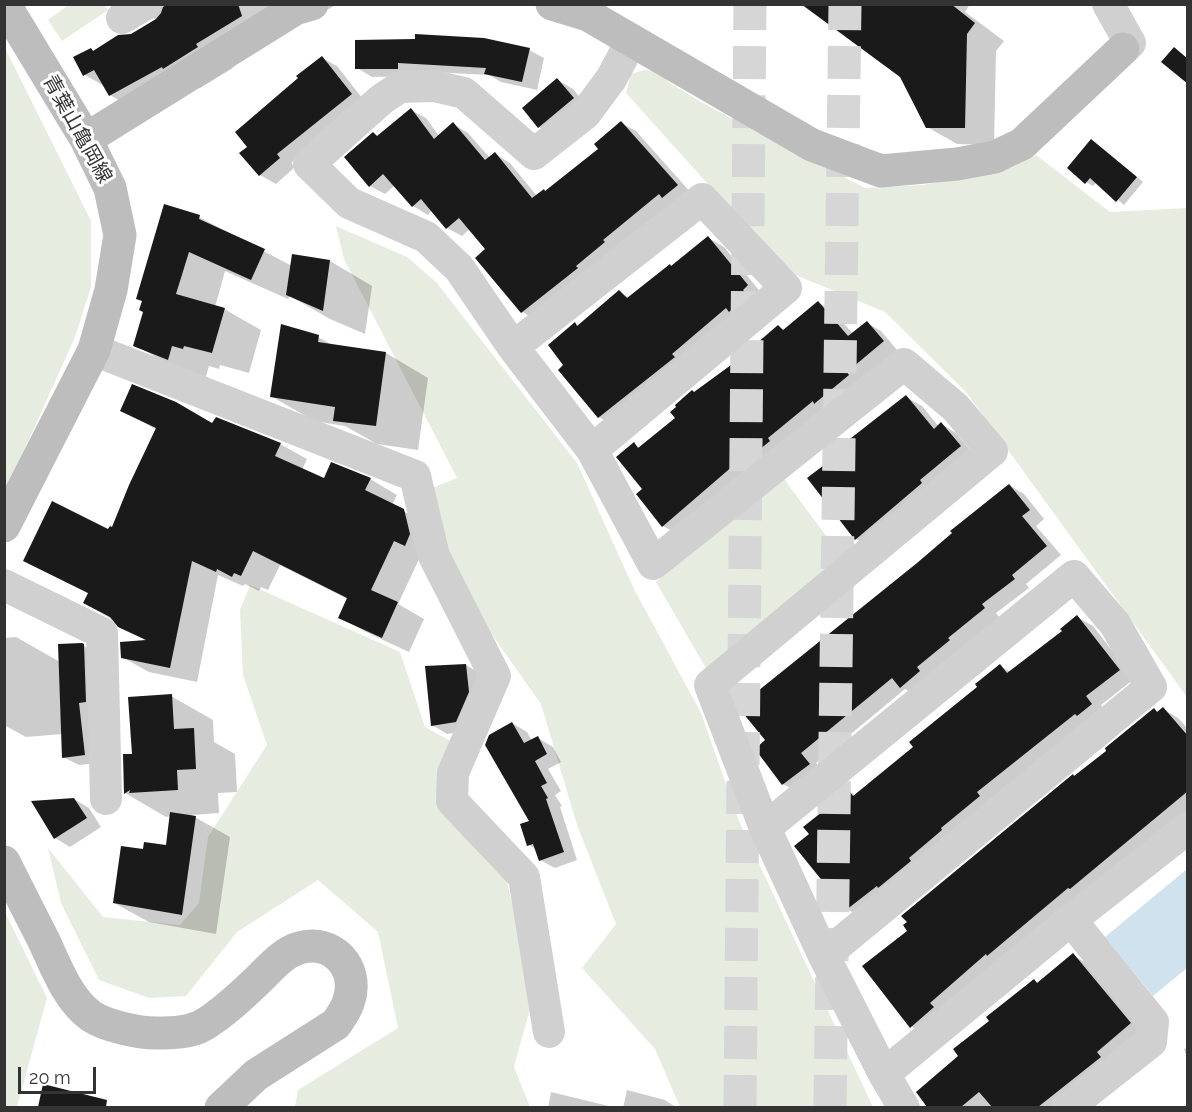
<!DOCTYPE html>
<html>
<head>
<meta charset="utf-8">
<style>
  body { margin:0 }
  #map { position:relative; width:1192px; height:1112px; overflow:hidden; background:#fff; font-family:Raleway,sans-serif }
  canvas { display:block }
  .frame { position:absolute; inset:0; border:6px solid #333; pointer-events:none }
  .scale { position:absolute; left:18px; top:1067px; width:78px; height:27px; box-sizing:border-box; border:3px solid #333; border-top:0; padding-left:8px; font-size:18px; line-height:21px; white-space:nowrap; color:#333; -webkit-text-stroke:4px #fff; paint-order:stroke }
</style>
</head>
<body>
<div id="map">
<canvas width="1192" height="1112"></canvas>
<div class="frame"></div>
<div class="scale">20 m</div>
</div>
<script>
const ctx = document.querySelector('canvas').getContext('2d');
ctx.lineJoin = 'round';
function fillPath(path, color) {
  ctx.fillStyle = color;
  ctx.fill(path, 'evenodd');
}
function stroke(path, color, width, dash) {
  ctx.strokeStyle = color;
  ctx.lineWidth = width;
  ctx.lineCap = dash ? 'butt' : 'round';
  ctx.setLineDash(dash || []);
  ctx.stroke(path);
}
function drawText(font, color, halo, rows, align = 'center') {
  ctx.font = font + ' Raleway,"Noto Sans JP",sans-serif';
  ctx.lineWidth = 6;
  ctx.setLineDash([]);
  ctx.textBaseline = 'middle';
  ctx.strokeStyle = halo;
  ctx.fillStyle = color;
  for (const [text, x, y, turn = 0] of rows) {
    ctx.save();
    ctx.translate(x, y);
    ctx.rotate((+turn || 0) * Math.PI / 180);
    ctx.textAlign = isNaN(turn) ? turn : align;
    if (halo) ctx.strokeText(text, 0, 0);
    ctx.fillText(text, 0, 0);
    ctx.restore();
  }
}
fillPath(new Path2D(`
  M70,4L104,5L108,10L62,41L48,20Z
  M5,48L91,221V287L75,337L5,493Z
  M644,70L657,71L671,84L708,106L865,188L923,185L1011,168L1036,155L1110,212L1187,208V697L966,392L885,312L786,271L626,93L631,74Z
  M336,226L407,257L436,282L577,463L634,589L701,713L739,821L873,1107H680L655,1049L582,968L616,924L577,825L541,704L447,571L430,489L457,478L344,259Z
  M784,479L843,559L707,670L656,582Z
  M250,585L400,652L425,727L454,743L437,796L502,862L534,994L514,1067L530,1107H295L298,1090L398,1028L378,932L318,880L237,932L186,996L149,998L99,980L61,903L48,848L103,917L180,925L199,903L208,837L267,745L243,675L240,610Z
  M5,912L47,998L17,1107H5Z`), '#e6ecdf');
fillPath(new Path2D(`
  M1187,869V968L1153,996L1105,937Z`), '#cfe2ee');
fillPath(new Path2D(`
  M129,4H337L311,20L289,7L231,65L233,68L200,88L198,87L146,116L110,95L106,87L85,75L91,49L95,52L132,35L157,20Z
  M807,4H970L965,12L1004,41L996,51L994,145L957,144L927,127L901,76Z
  M417,41L529,50L544,58L537,90L501,82L489,75L413,71V76L372,77L357,68Z
  M322,58L337,66L366,103L291,163L295,167L276,184L260,175L242,153L249,147Z
  M558,80L573,89L588,107L554,136L539,127Z
  M411,110L426,118L439,136L453,124L468,133L490,158L495,154L510,163L537,196L546,192L601,149L621,123L636,131L692,194L537,320L522,312L487,250L470,229L462,236L447,228L432,210L428,215L413,206L395,185L385,194L370,186L374,134L379,137Z
  M1098,145L1143,182L1124,205L1097,182L1093,186L1086,182Z
  M199,217L292,266L293,256L330,261L372,286L365,334L330,319L290,296L288,299L225,271L215,307L224,309L261,330L249,373L220,365L219,369L209,366L205,380L171,366L135,345Z
  M708,238L724,247L762,294L614,426L599,417L565,365L575,324L579,326L619,292L630,298Z
  M819,303L833,311L853,334L867,323L881,331L897,350L677,534L663,526L644,489L634,444L640,448L677,418L695,393L760,346L779,327L785,331Z
  M318,337L334,346L386,353L428,378L418,450L377,444L345,426L314,421L271,396Z
  M906,397L922,406L939,427L941,424L956,433L975,456L871,547L856,539Z
  M122,410L213,425L280,444L307,459L302,470L325,480L370,479L397,495L392,505L431,526L421,555L398,604L424,619L409,652L366,632L340,617L348,599L280,565L268,590L261,587L259,591L245,584L243,586L218,575L197,682L149,672L122,657L148,642L85,603L89,594L25,561L113,529L157,430Z
  M1009,485L1024,494L1044,519L1036,526L1061,555L1026,584L1029,588L996,613L999,617L916,695L905,689L816,763L824,773L799,793L783,784L757,749L767,741L918,564Z
  M1077,617L1093,626L1134,679L1101,705L1106,713L862,918L847,909L811,834L848,791L856,796L915,747L1000,666L1011,672L1064,631Z
  M16,637L60,662L84,646L99,655L100,763L79,765L63,757V734L26,737L4,725V638Z
  M466,665L481,674L471,730L447,734L432,725Z
  M171,696L213,720L214,742L235,754L237,792L218,793L219,813L191,815L230,837L216,934L149,922L114,903L145,850L167,846L171,816L166,817L125,793L133,755Z
  M1163,709L1178,718L1188,729V812L926,1035L911,1026L909,931L1075,777L1109,751L1154,710L1159,712Z
  M512,723L527,732L532,741L538,738L553,747L561,762L548,769L561,791L555,795L562,806L560,807L577,860L555,868L540,860L536,849L529,845L531,822Z
  M74,799L89,808L101,827L70,847L55,838Z
  M1073,955L1088,964L1145,1032L1060,1108H930L918,1092L961,1056L991,1021L1034,981L1039,983Z
  M1188,1048V1060L1184,1049Z
  M44,1086L70,1092L97,1108H39Z
  M627,1090L665,1100L677,1108H623Z
  M551,1092L617,1108H548Z`), '#0003');
fillPath(new Path2D(`
  M168,4H238L242,16L196,44L198,47L163,69L162,67L109,96L94,70L83,76L73,57L91,48L93,51L118,35L131,34L156,19L161,13L163,7Z
  M801,4H951L975,23L967,34L965,128H926L900,77Z
  M415,34L484,38L530,48L522,82L484,74L486,68L398,63V69H355V40L415,39Z
  M1174,47L1188,59V84L1161,62Z
  M322,56L352,94L277,154L280,158L259,176L239,153L247,147L235,132L298,78L296,76Z
  M557,78L574,98L538,128L522,108Z
  M411,108L434,139L453,122L485,160L495,152L532,198L544,189L545,191L598,149L594,144L621,121L678,185L662,198L659,194L603,240L605,242L576,266L578,268L521,313L475,258L485,249L459,218L446,229L421,199L412,207L383,174L369,187L344,157L373,132L377,136Z
  M1091,139L1137,177L1116,202L1090,178L1085,184L1067,168Z
  M164,204L200,215L199,219L265,249L251,280L189,252L176,294L225,308L212,353L184,346L183,349L172,346L168,360L133,346L143,312L139,310L142,301L136,299Z
  M708,236L748,285L743,290L748,296L729,312L726,308L672,354L675,357L598,418L558,370L563,365L548,345L575,322L577,326L619,290L627,298L670,264L671,266Z
  M292,254L330,260L323,311L286,295Z
  M818,301L848,336L867,321L884,341L847,372L849,375L814,404L813,401L768,438L770,441L737,468L734,465L662,527L636,494L642,489L616,457L634,442L638,448L675,418L670,412L676,407L675,405L692,390L694,392L757,346L756,344L778,325L783,330Z
  M281,324L319,335L318,342L386,352L376,426L333,421L335,407L270,397Z
  M132,384L176,402L212,423L216,417L281,443L275,456L324,478L331,462L371,478L365,490L404,509L410,534L405,546L394,541L371,590L398,602L382,638L338,618L347,598L253,551L241,576L234,573L232,577L217,569L216,572L192,561L170,668L121,658L120,642L146,640L118,627L110,617L83,603L88,593L23,561L52,501L108,529L110,526L112,527L129,485L156,428L120,411Z
  M906,395L934,429L941,422L961,446L920,480L922,483L855,540L807,478L849,446L846,442Z
  M1009,484L1030,510L1022,516L1047,546L1012,575L1015,579L982,604L985,608L948,638L950,640L917,667L920,671L900,688L892,678L801,753L810,764L782,785L755,749L765,740L738,707L917,563L952,533L950,531Z
  M1077,615L1120,670L1086,696L1092,704L1077,716L1075,714L977,792L980,796L941,828L942,830L909,858L911,861L878,888L877,886L846,910L794,846L809,834L803,827L827,808L826,806L848,789L853,796L913,747L909,742L977,687L975,684L1000,664L1007,673L1062,631L1060,629Z
  M82,643L84,644L86,702L79,703L85,755L62,758L58,644Z
  M466,664L469,692L456,722L431,726L425,666Z
  M172,694L174,729L194,728L196,769L177,770L178,790L129,793L130,790L124,794L123,754H132L128,697Z
  M1163,707L1188,736V791L1070,889L1068,888L987,956L986,954L930,1003L934,1007L910,1028L862,966L907,931L903,925L907,922L901,916L1073,774L1074,776L1106,751L1105,748L1154,708L1157,712Z
  M512,722L524,743L538,736L547,754L535,761L547,783L541,786L548,798L546,799L564,852L539,861L533,844L527,846L520,824L529,821L485,745L489,735Z
  M74,798L87,818L54,839L31,801Z
  M170,812L196,816L182,915L113,903L121,846L143,849L144,842L166,845Z
  M1073,953L1131,1023L1097,1052L1101,1057L1038,1107H992L979,1092L961,1107H927L916,1092L958,1056L953,1049L989,1021L986,1017L1034,979L1037,983Z
  M43,1084L107,1100L106,1107H38Z`), '#1a1a1a');
stroke(new Path2D(`
  M740,1108L750,4
  M830,1108L845,4`), '#d6d6d6', 33, [33, 16]);
stroke(new Path2D(`
  M256,4L267,26
  M1108,4L1130,43L1123,49
  M122,18L146,4
  M632,40L611,79L585,114L534,154L464,93L434,86L400,87L382,99L309,164L349,203L426,237L459,268L513,347L592,450L653,564L904,364L956,408L992,451L710,685L765,828L824,956L884,1074
  M513,347L702,199L786,288L592,450
  M94,350L415,476L434,556L495,676L453,773L452,801L524,877L549,1032
  M4,585L102,633L106,799
  M765,828L1074,576L1115,624L1151,687L824,956
  M904,1108L884,1074L1071,920L1188,828
  M1067,1108L1151,1042L1153,1022L1071,920`), '#d0d0d0', 32);
stroke(new Path2D(`
  M552,4L588,15L812,145L881,171L957,164L995,157L1022,144L1123,49
  M86,139L295,9L312,4
  M4,526L94,350L111,290L120,235L110,188L86,139L11,15L7,4
  M4,862C17,888 30,914 43,939C55,964 67,999 91,1016C106,1026 138,1033 156,1033C171,1033 191,1033 205,1024C225,1012 243,994 260,978C272,966 283,953 299,948C333,938 359,968 349,1000C347,1009 341,1016 336,1024L256,1075L221,1108`), '#bdbdbd', 33);
drawText('20px', '#333', '#fff', [
  ["青葉山亀岡線",77,129,61]
]);
</script>
</body>
</html>
